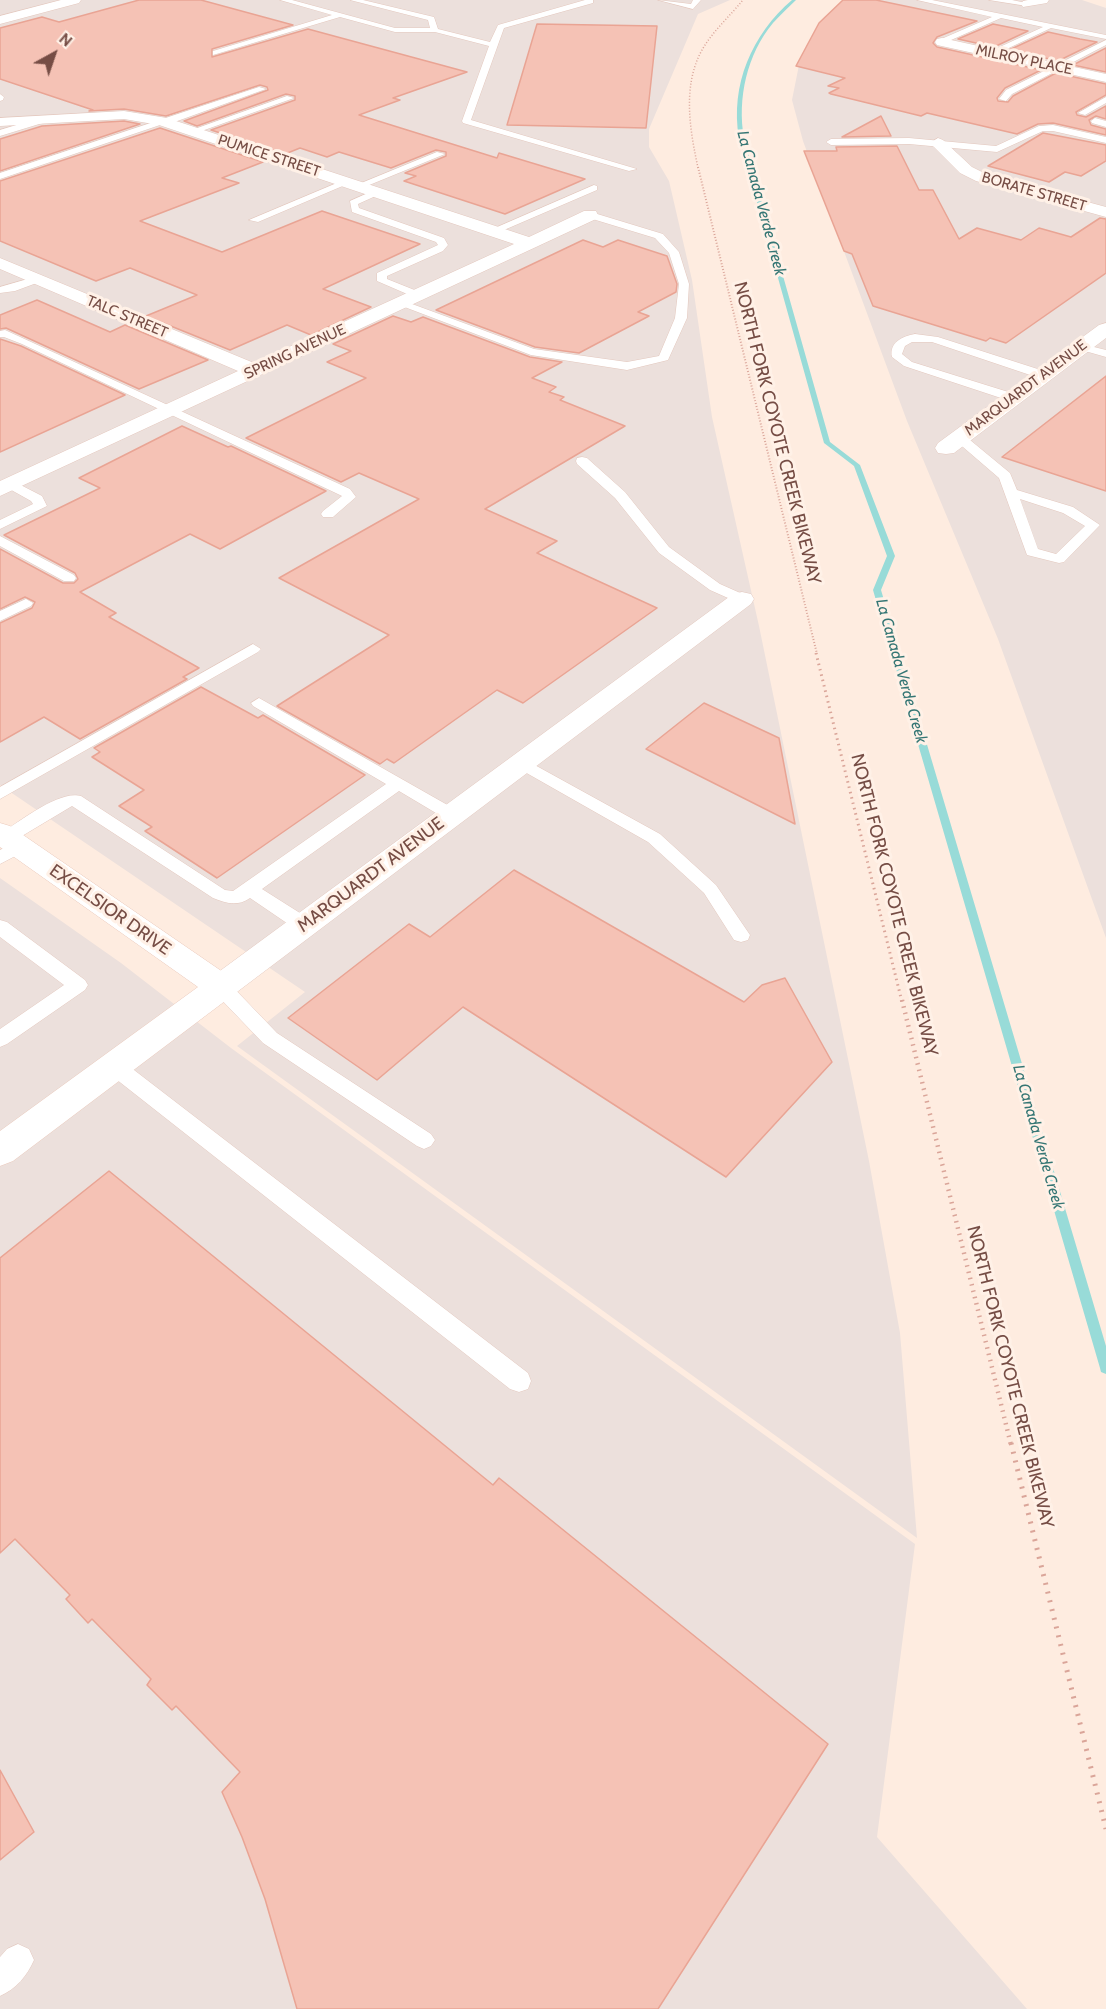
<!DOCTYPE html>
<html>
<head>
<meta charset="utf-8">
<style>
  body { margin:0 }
  #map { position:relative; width:1106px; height:2009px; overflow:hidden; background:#feece0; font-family:Cabin,sans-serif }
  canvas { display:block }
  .north { position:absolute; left:24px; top:24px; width:60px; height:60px; -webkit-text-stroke:4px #fff1e7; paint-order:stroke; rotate:40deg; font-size:16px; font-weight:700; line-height:24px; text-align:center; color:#764d45 }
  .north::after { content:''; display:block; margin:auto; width:21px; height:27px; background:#764d45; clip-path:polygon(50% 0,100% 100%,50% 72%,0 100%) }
</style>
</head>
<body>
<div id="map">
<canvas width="1106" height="2009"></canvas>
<div class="north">N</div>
</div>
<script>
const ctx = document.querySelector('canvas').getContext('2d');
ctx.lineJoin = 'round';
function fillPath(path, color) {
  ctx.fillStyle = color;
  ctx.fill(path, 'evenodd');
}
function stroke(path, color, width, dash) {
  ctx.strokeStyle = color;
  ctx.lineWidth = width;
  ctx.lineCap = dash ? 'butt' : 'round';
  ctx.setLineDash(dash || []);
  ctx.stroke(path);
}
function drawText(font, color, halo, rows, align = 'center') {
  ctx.font = font + ' Cabin,sans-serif';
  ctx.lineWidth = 6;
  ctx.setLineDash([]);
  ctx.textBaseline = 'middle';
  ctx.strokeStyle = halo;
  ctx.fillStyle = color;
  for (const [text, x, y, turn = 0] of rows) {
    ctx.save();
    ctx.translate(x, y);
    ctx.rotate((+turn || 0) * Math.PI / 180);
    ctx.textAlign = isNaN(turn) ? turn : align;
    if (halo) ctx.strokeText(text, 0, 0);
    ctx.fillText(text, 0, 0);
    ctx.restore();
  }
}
fillPath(new Path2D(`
  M0,0H730L698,14L649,129V147L669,181L692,280L712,417L759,626L869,1161L900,1333L917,1538L237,1046L305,992L0,785Z
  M846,0H1082L1106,8V938L998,639L907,421L803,141L792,100L800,60Z
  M0,878L121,963L231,1048L915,1544L877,1837L1027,2009H0Z`), '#ece0dc');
fillPath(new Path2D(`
  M792,0H796C788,8 780,15 773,23C747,54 737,99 744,138L830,442L860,465L895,556L881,590L1106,1346V1374L1101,1372L1100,1368L873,590L887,556L854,466L824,443L739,138C730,85 752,34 792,0Z`), '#98dbd8');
const building = new Path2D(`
  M139,0H201L293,25L212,49V57L308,29L467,72L393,98L400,100L359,115L497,158L499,153L585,179L505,214L404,181L416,176L405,173L446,156V152L436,150L391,168L339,152L327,157L300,148L285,154L211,130L295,100V96L286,94L197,126L184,121L268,90L267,87L260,85L166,116L124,109L89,111L93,110L0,79V28L42,17L59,22Z
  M843,0H876L977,21L937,37L933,43L937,47L1041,70L1005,88L997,98L998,101L1008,102L1013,96L1056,73L1106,84V95L1076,112L1077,115L1086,117L1106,106V119L1096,116L1089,120L1091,125L1106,129V135L1053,123L1038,124L1017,134L927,113L921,116L831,94L829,93L839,88L828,86L845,78L796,66L819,23Z
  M537,24L657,26L646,128L507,125Z
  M993,24L1028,31L994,47L958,39Z
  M1048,32L1080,39L1097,42L1058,61L1009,50Z
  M1106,48V72L1073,65Z
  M881,116L891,136L842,137Z
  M124,121L140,124L0,171V139L42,126Z
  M160,128L263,162L222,178L239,183L140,221L222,252L322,211L420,244L323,289L371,307L311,335L287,325L230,350L146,316L197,295L130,268L96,281L0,241V181Z
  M1043,133L1106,145V161L1081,176L1065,172L1049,182L988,166Z
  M897,146L919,190H933L959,239L977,228L1021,240L1039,228L1071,237L1100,218L1106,219V273L1006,343L990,338L986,341L873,306L852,254L844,251L804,151H837L836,147Z
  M583,240L603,247L618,240L667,256L677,284L676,292L638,312L649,316L579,353L535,347L436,310Z
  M37,300L110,332L125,325L208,360L139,389L6,328L0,329V315Z
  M393,316L411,322L423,317L530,357L562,362L532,378L556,387L549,392L564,397L560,400L625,426L485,509L557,541L537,553L657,608L523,703L497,690L394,763L387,759L380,764L277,706L389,635L279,578L419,499L359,473L341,482L246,438L366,378L327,362L351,351L333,344Z
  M0,339L21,346L125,395L0,452Z
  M1106,376V491L1002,457Z
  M182,426L228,447L231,446L326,491L220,549L190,534L80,592L116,613L109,617L199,668L183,677L187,679L80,739L44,717L0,742V623L32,608L35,602L25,597L0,609V549L63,583H74L78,579L75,573L4,535L100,488L79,478Z
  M201,687L258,718L263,715L365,775L217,878L145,831L152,827L119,806L144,790L92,757L100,752L94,748Z
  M704,703L779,738L795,824L646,749Z
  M514,870L744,1002L762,985L785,978L832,1062L726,1177L463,1007L377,1080L288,1018L409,924L430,937Z
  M109,1171L493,1485L499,1478L828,1744L658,2009H297L265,1899L242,1837L222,1792L240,1772L176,1706L172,1710L147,1685L151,1679L92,1619L88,1623L66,1599L70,1595L15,1539L0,1553V1258Z
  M0,1770L34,1832L0,1860Z`);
fillPath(building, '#f5c2b5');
stroke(building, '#e9a494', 1.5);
const lane = new Path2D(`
  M280,0H292L395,28H430L428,20L350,0H363L434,17L438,29L490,42L498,25L585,0H593V3L504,28L471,120L637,169L629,171L463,123L462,121L489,46L435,32H395L340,17L213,55V51L332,15Z
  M658,0L691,4L693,0H701L693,9Z
  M917,0H932L1106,35V39L1051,28L994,55L990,53L991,51L1043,27L1001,18L942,44L938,42L939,40L992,17Z
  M989,0H1012L1031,4L1027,6Z
  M1106,40V45L1012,94L1006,101L999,99L1006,90Z
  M259,87L266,89L169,124H163L0,179V173Z
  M0,94L4,97L3,100L0,101Z
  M287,96L294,98L196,133L189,131Z
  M1106,97V103L1085,115L1078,113Z
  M46,116L49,117V121L0,136V130Z
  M1095,118L1106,121V127L1092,123L1091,121Z
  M1053,125L1106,137V143L1053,131H1043L997,152L909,144L831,145L826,142L831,139L909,138L996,146L1039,126Z
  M437,152L445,154L362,188L354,186Z
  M344,180L352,182L258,222L249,220Z
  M594,185L597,186V190L497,233L488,231Z
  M377,189L382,192L380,194L358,204L359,208L444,238L448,245L443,251L387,276V279L422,293V297H414L377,281V273L438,245L436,242L352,212L350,201Z
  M586,213H594L663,234L679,252L689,284L687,318L668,360L627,370L531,355L394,303L396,301H404L534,349L627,362L659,356L675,318L679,284L669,253L655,238L586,217Z
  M38,276L42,277V281L15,291L0,293V287Z
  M5,330L350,489L356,497L333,517H323L321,514L323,511L342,496L340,495L22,344L4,337H0V331Z
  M915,334L938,337L1047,372L1049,375L1043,379L1039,378L932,342H912L905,346L902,354L912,362L1018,395L1020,398L1014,402L1010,401L904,366L892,357C889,343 902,336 915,334Z
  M1082,344L1106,350V357L1078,349V345Z
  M960,434L964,435L1010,473L1017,490L1073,507L1100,525L1064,562L1059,563L1027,555L999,478L956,441L954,438ZM1020,499L1063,513L1085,526L1056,554L1038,549Z
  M582,457L587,458L625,492L669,547L720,584L747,596L749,599L747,602H737L710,590L659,553L615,498L577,464L576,461L577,458Z
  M11,480L42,496L47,506L0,529V520L33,504L31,501L6,487L4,484Z
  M0,536L74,575L76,578L74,581H64L0,546Z
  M26,599L33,603L31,606L0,621V611Z
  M253,644L261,649L258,652L0,799V787Z
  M259,698L458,811L461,815L458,819H446L399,791L262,889L311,920L313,925L311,930L304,932L297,930L250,898C237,907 226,903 213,898L72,806L12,842H0V834C19,822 59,790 81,796L225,890L233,891L386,784L253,706L251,703Z
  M522,758L660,834L716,885L750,935L748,940L741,942L734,940L704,893L648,842L516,767L514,763L516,759Z
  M19,841L25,843L28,847L25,851L0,864V850Z
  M0,920L7,922L85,980L88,985L85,990L7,1044L0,1047V1029L64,985L0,937Z
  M221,980L228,982L277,1033L431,1134L435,1140L431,1146L424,1149L417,1146L263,1043L214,992L211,987L214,982Z
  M114,1058L121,1060L528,1373L531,1381L528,1389L519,1392L510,1389L107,1072L104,1066L107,1060Z
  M18,1944L29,1949L34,1960C27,1976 16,1989 0,1996V1957L7,1949Z`);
const street = new Path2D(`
  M61,0H81L79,3L0,24V16Z
  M1028,0H1049L1047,3L1023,7L1021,4L1023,1Z
  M942,38L1106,74V82L937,45L935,42L937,39Z
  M124,111L167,118L529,237L584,211H596L598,215L596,219L536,247L0,496V481L238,371L0,269V258L254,363L514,244L159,125L124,119L0,126V118Z
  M938,138L943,140L972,167L988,175L1106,207V217L976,181L960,173L930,143Z
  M1106,323V338L954,453L946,454L938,453L935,448L938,443L1099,325Z
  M742,592L751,594L754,599L751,604L233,995L221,999L209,995L205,987L209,979L733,594Z`);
const secondary = new Path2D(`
  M0,823L10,826L233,979L237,987L233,995L13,1161L0,1166V1131L198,987L0,847Z`);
stroke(lane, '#e4c8be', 1);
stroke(street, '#e4c8be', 1);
stroke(secondary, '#eac8ba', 1);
stroke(new Path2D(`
  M698,168C690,130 682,86 702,50C712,32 730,16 743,0`), '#daa599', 1.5, [1, 2]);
stroke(new Path2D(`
  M698,167L817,654`), '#daa599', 2, [1, 2]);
stroke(new Path2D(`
  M816,653L902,1002`), '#daa599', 3, [1.5, 4]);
stroke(new Path2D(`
  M902,1000L1011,1445`), '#daa599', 4.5, [1.5, 5]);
stroke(new Path2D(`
  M1011,1443L1106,1829`), '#daa599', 5, [2, 7]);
fillPath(lane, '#fff');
fillPath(street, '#fff');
fillPath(secondary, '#fff');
drawText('15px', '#764d45', '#fff1e7', [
  ["MILROY PLACE",1024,60,12],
  ["PUMICE STREET",269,156,18],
  ["BORATE STREET",1034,192,16],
  ["TALC STREET",127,317,23],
  ["SPRING AVENUE",295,352,-25],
  ["MARQUARDT AVENUE",1026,388,-37]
]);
drawText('italic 16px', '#357674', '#fff1e7', [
  ["La Canada Verde Creek",761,203,75],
  ["La Canada Verde Creek",901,671,74],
  ["La Canada Verde Creek",1038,1137,74]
]);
drawText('18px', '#764d45', '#fff1e7', [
  ["NORTH FORK COYOTE CREEK BIKEWAY",777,433,76],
  ["MARQUARDT AVENUE",371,875,-37],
  ["NORTH FORK COYOTE CREEK BIKEWAY",894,905,76],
  ["EXCELSIOR DRIVE",110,910,35],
  ["NORTH FORK COYOTE CREEK BIKEWAY",1010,1377,76]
]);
</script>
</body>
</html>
